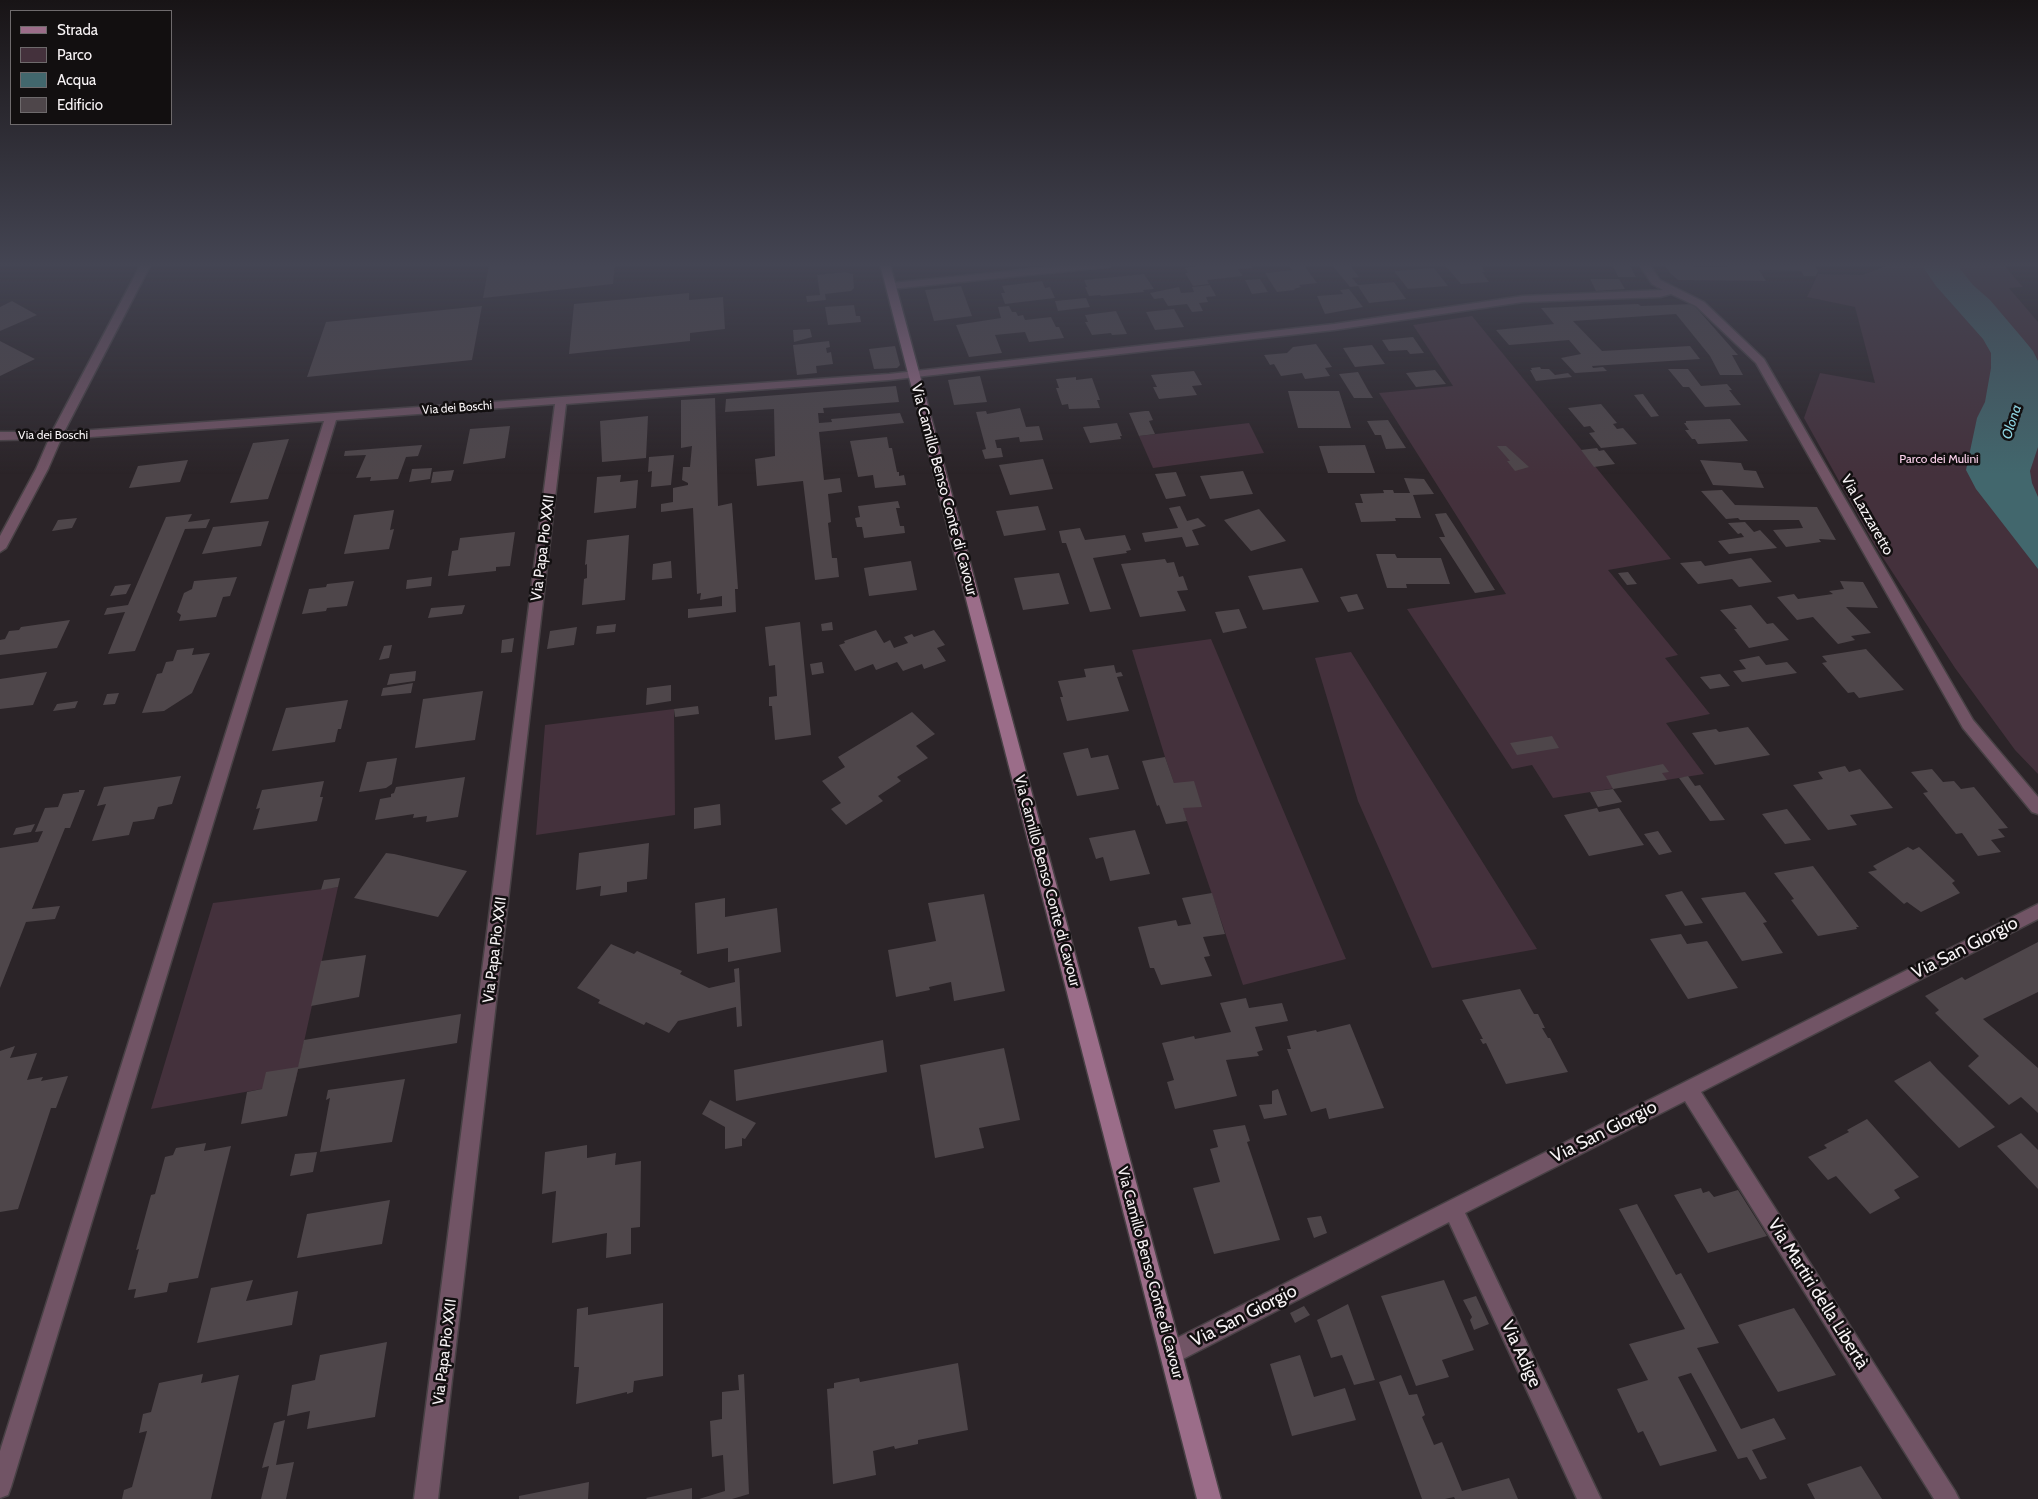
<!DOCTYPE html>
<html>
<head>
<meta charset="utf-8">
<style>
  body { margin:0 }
  #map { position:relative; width:2038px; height:1499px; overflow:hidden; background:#2b2428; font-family:Cabin,sans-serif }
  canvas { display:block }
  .legend { position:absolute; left:10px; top:10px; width:162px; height:115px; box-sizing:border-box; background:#120f10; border:1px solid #6e6a6c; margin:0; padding:6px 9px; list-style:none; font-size:15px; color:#f7f3f5 }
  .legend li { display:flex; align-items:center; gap:10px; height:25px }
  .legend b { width:25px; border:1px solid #6e6a6c }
</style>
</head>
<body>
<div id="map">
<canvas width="2038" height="1499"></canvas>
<ul class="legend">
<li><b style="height:6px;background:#9b6d89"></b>Strada</li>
<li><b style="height:14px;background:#44313c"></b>Parco</li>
<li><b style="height:14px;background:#42676d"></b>Acqua</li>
<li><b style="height:14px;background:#4e464a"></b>Edificio</li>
</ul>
</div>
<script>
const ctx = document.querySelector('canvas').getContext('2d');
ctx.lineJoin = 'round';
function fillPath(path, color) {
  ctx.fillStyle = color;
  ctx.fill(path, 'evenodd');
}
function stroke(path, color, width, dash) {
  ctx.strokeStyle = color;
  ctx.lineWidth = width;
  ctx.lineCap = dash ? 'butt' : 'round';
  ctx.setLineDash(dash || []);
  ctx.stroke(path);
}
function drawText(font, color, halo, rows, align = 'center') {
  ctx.font = font + ' Cabin,sans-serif';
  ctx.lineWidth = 5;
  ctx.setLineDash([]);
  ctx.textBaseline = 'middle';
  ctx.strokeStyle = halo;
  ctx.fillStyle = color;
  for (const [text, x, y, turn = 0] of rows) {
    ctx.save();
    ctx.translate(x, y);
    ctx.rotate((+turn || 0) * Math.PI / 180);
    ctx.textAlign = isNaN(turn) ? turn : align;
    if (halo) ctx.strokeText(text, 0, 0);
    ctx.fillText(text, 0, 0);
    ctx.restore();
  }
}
fillPath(new Path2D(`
  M1892,264H2003L2023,287L2009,288L2038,322V774L2015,750L1955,668L1874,544L1804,418L1820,373L1875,383L1855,307L1807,297L1818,274L1862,275Z
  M1472,316L1671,559L1608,570L1678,655L1665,658L1710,714L1666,723L1704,774L1553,798L1532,765L1512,769L1407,609L1506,594L1379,393L1453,386L1413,325Z
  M1249,423L1264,453L1153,468L1139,436Z
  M1211,639L1346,959L1243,985L1165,757L1132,650Z
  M1351,652L1537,949L1432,968L1358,801L1315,658Z
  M674,709L675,815L536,835L545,725Z
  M338,887L295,1083L151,1109L213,903Z`), '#44313c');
fillPath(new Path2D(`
  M1921,264H1956L1973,285L1990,300L2024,340L2033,351L2038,361V447L2030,471L2032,483L2038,497V569L1976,489L1966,470L1977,418L1985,402L1991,368V353L1983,339L1936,286Z`), '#42676d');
fillPath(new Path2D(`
  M489,264H615L613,284L483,298Z
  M1211,264H1250L1252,268L1238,269L1243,276L1207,280L1209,284L1193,286L1185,273H1188L1185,268Z
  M1288,264H1303L1317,283L1299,285L1301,287L1294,289L1295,290L1277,292L1265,273L1292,270Z
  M1331,264H1349L1359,277L1352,278L1358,285L1394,282L1406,299L1369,303L1358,286L1350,287Z
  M1444,264H1480L1485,272H1482L1489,282L1461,284Z
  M1612,264H1629L1636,277H1618Z
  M1664,264H1691L1693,267H1727L1725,264H1813L1818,271L1816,276H1804L1801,271L1759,270L1766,281L1678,280L1670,273Z
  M1434,268L1448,286L1408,289L1394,271Z
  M845,272L853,274L854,288L851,291L825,294L826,300L807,302L806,296L820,295L817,275Z
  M1144,274L1154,289L1143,290L1144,292L1101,296L1100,295L1089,296L1085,287H1087L1084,280Z
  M1260,279L1268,292L1252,294L1245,280Z
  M1590,279H1619L1625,289L1596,291Z
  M1042,281L1045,288L1050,287L1055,298L1005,304L1001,293H1005L1002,286Z
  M1210,285L1216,296L1206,297L1208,302L1199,303L1203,311L1192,312L1187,304L1168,306L1163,298L1154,299L1150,293L1179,287L1181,293L1194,292L1192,287Z
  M961,286L972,316L934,321L925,290Z
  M1349,289L1363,307L1325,314L1317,296L1343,294L1340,290Z
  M689,293V300L723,297L725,329L690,333V341L569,354L574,304Z
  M1086,298L1090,307L1058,311L1055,301Z
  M12,301L37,315L0,331V307Z
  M1638,304L1641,306L1693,304L1738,355H1732L1743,375H1720L1710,356L1676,314L1573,321L1602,351L1690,346L1700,359L1592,366L1593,368L1603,367L1607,371L1575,373L1561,358L1581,354L1569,340L1509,345L1496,330L1554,324L1541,308Z
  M854,305L856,316H860L861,322L828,325L825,307Z
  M482,306L472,360L307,377L326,322Z
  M1009,306L1012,312H1016L1018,316L1023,315L1025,320L1051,317L1056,327H1059L1064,338L1029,342L1025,332L995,335L1002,353L969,357L956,325L1001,318L998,307Z
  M1174,309L1184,327L1155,330L1146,312Z
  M1116,311L1127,334L1112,335L1111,333L1092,335L1085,322H1088L1085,315Z
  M810,329L812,337L794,342L793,330Z
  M1413,337L1424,353L1410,354L1407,350L1389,351L1382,340Z
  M0,341L31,357L35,359L0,376Z
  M829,341L830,347L826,348L827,353L831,352L833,364L816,366L817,373L797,375L793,345Z
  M1316,344L1332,367L1325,368L1330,376L1305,379L1302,373L1281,376L1274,364L1270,365L1264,355L1287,353L1293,347Z
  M1372,345L1385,364L1355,367L1343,348Z
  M895,346L900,365L897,368L874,369L869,349Z
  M1540,367L1541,369H1549L1555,375L1568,373L1572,377L1536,381L1530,370H1532L1531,368Z
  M1668,369H1688L1701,386L1727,384L1732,390H1729L1741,405L1705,407L1689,387H1683Z
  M1435,370L1446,384L1416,387L1406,373Z
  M1194,371L1202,385L1192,386L1197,395L1159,399L1153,387H1157L1151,375Z
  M1358,372L1368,390L1373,398H1354L1339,374Z
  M980,376L987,402L954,405L948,380Z
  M1076,377V380L1092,378L1100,400H1097L1100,408L1069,409L1068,404L1062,405L1056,388H1059L1056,379Z
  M896,386L899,402L823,408L824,413H818L819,423L832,422L831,419L900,413L904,423L819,432L824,480L840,478L842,492L828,494L831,522L828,523L832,558H837L839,577L815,580L803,481L757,486L755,459L775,456L774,409L725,412L726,399Z
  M1288,391H1339L1351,428H1298Z
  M1643,394L1659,416L1651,417L1634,395Z
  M715,398L718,506L732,503L738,589H735L736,612L688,618V609L722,606V596L700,600L701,593L697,594L693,508L661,512V504L673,502V488L688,485V483L682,480L683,467H690L692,446L681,448V400Z
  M1601,404L1617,423L1613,424L1617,429L1623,428L1637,444L1601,448L1589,433L1595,432L1590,426L1584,427L1568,408Z
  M1020,408L1026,427L1039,426L1043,440L1020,442L1019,437L995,440L997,448H1001L1003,457L985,459L982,450L986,449L976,412L986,411L987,414Z
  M1145,411H1149L1153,420L1149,421L1155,434L1139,436L1129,413Z
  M648,416L646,458L602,462L600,421Z
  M1730,419L1748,441L1698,444L1695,439H1692L1685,430H1689L1684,423H1686V421Z
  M1388,420L1406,448L1386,449L1381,435H1375L1367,421Z
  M1117,423L1122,436H1120L1121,439L1090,443L1083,427Z
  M510,426L505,458L463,464L470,429Z
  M887,437L889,448H892L897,472H899V476L904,475L906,485L875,488L873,475L858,477L850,441Z
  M289,439L268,499L230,503L253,443Z
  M422,445L418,456L406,457L398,479L370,481L371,477L356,478L366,455L344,456L345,451Z
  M1365,445L1375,473H1328L1319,446Z
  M1497,446H1506L1529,467L1515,471L1507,461H1510Z
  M1597,448L1599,451L1604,450L1615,464L1594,467L1581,450Z
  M674,455L671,485L651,487L652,471L648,472L649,457Z
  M1043,459L1053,489L1010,495L999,465Z
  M188,460L180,482L129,488L138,466Z
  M1700,460L1741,463L1744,470L1756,471L1764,488L1713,485Z
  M432,468L430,479L409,482L412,469Z
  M454,470L451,481L431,483L433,472Z
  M1243,471L1253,494L1210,499L1200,476Z
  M1176,472L1186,496L1166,499L1155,474Z
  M621,475L620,482L638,480L636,508L594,513L597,477Z
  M1404,478L1424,479L1434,494L1413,495L1421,518H1395L1396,521L1361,522L1355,503H1363L1360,494L1384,493L1383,490H1393L1394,493H1410Z
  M1722,490L1735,505L1817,507L1836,540L1819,539L1821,542L1786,547L1773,530L1803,528L1799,520H1740L1738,518L1726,519L1701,491Z
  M898,501L900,508H896L900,526H904L905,533L864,538L862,527H857L855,518L860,517L858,506Z
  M1038,506L1046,530L1004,536L996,511Z
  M1180,506L1187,521L1198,518L1206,526L1192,530L1199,545L1186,547L1182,537L1145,542L1142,533L1178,528L1169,508Z
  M1259,509L1286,541L1251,551L1224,520Z
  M394,510L390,530L394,529L389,549L344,554L354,515Z
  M1446,513L1461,536L1495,590L1475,593L1439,537H1445L1435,514Z
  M192,514L188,522L210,519L206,528L185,529L135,651L108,654L125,612L104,615L107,608L128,605L166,517Z
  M77,518L72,528L52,531L58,520Z
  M269,521L261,546L202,554L213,527Z
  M1745,522L1754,532L1760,530L1777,548L1729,554L1718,541L1744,537L1741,533L1738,534L1728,523Z
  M1080,528L1085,540L1125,535L1131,550L1126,551L1127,553L1093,558L1111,609L1090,612L1066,543H1062L1059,531Z
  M515,532L510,566L496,567V571L448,576L452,551L458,550L460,538Z
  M629,535L625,600L582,605L584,579L587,578V564L585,565L587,540Z
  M1376,554H1395L1397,558H1441L1450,584H1406L1407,588H1387Z
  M1751,558L1772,582L1739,587L1732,579L1698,584L1680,563L1701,561L1705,566Z
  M1165,559L1167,563L1174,562L1179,577L1183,576L1188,590L1177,591L1186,611L1140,617L1121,564Z
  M671,561L672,578L652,580L653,564Z
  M911,561L917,590L869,596L864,568Z
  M1302,568L1319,602L1263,610L1248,576Z
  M1628,572L1637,584L1627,585L1618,573Z
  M1059,573L1069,604L1023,610L1014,578Z
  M237,577L230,596L223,597L216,617L179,621L181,615L177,612L184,593L192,589L194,581Z
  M432,577L431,586L406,589L407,580Z
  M354,581L347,606L327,608L326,611L302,614L309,589L326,587L327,584Z
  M1840,581L1863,582L1878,608L1846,607L1871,633L1851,636L1855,640L1851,641L1838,644L1813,617L1797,620L1777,597L1794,594L1798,599L1833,594L1829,591L1844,589Z
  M131,584L126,594L110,596L115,586Z
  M1357,594L1364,609L1348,612L1340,597Z
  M465,605L462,614L428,618L431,608Z
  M1751,605L1767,624L1773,623L1789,640L1749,648L1734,629H1737L1720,610Z
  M1239,609L1247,628L1223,633L1215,612Z
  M70,620L57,648L0,655V640L5,639L9,631L19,630L21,627Z
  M800,622L811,735L775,740L772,706H769V697L777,696L775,665L769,666L765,627Z
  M832,622L833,630L822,631L821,624Z
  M616,624L615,632L596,634L597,626Z
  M577,627L574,645L547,649L550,631Z
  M876,630L884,643L890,640L894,648L908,643L904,637L912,634L914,637L934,630L945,645L937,648L946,661L924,669L922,664L903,671L897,662L876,670L873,664L855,671L839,645L845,643L844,641Z
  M514,638L512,652L501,653L502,640Z
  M392,645L389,658L379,660L384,646Z
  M194,648L192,655L210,653L192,693L164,711L142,713L157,674L162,673L166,662L173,661L177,650Z
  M1866,649L1877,661L1904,690L1859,698L1854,692L1848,693L1822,663L1827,662L1822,656Z
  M1759,656L1766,665L1787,662L1797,673L1742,682L1733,671L1746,669L1739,660Z
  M822,662L824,673L812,675L810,664Z
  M1114,665L1116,673L1121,672L1123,676L1117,677L1129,711L1067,721L1060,697H1063L1058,681L1086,677L1084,669Z
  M416,671L415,681L387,685L390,674Z
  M47,672L33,705L0,709V679Z
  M1720,674L1730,686L1710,689L1700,677Z
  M413,683L411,693L381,696L383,688Z
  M671,685V701L646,705L647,688Z
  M483,691L475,740L415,748L423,699Z
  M119,693L115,704L103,705L107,694Z
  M348,700L341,729H338L335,742L272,751L286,708Z
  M78,701L75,708L53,711L57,704Z
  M698,706L699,714L675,717L674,709Z
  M912,712L935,734L916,746L928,758L897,777L901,781L878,796L883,801L846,825L831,809L841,803L822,781L845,767L838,757Z
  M1748,727L1770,755L1715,765L1692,733L1716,729L1719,732Z
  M1552,736L1559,748L1517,755L1510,743Z
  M1088,748L1091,758L1108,755L1119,789L1077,796L1063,753Z
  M1165,757L1174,783L1194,781L1202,807L1183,808L1187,821L1166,824L1159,805L1157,806L1142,761Z
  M397,758L392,784L386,788L359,792L367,762Z
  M1663,764L1669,772L1662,773L1667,780L1613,789L1622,802L1598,807L1590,792L1613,789L1606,776Z
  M1845,766L1849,772L1860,769L1893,808L1850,815L1857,825L1828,830L1793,785L1823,779L1818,772Z
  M1932,769L1943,782L1954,781L1961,789L1974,787L2008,828L1998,829L2005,837L1991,840L2001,852L1978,856L1962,833L1956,834L1923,793L1928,792L1911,772Z
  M181,776L172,804L158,807L154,819L133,822L129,835L92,841L106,804L97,806L104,787Z
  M1688,776L1695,786L1700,785L1725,820L1710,821L1679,778Z
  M465,777L458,817L426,822L427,816L413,818L414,814L375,820L380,799L391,797V794L394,793L396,787Z
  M324,781L320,797H323L317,821L253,830L260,808L256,809L262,790Z
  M79,790H85L70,828H65L32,909L60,906L55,919L26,922L0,988V848L38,842L43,831L35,832L45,808L58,807L63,794L79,792Z
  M720,804L721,825L694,829V808Z
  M1597,808L1599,812L1619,808L1644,845L1589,856L1564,815Z
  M1787,809L1811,840L1785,844L1762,814Z
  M35,824L31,832L13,835L16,828Z
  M1135,830L1150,874L1110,881L1103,857L1096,859L1089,838Z
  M1658,831L1672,852L1659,855L1644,834Z
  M649,843L647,879L627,882V892L600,896L601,886L576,890L579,853Z
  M1908,847L1913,850L1919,847L1955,881L1952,883L1960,893L1921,912L1907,902L1904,904L1868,872L1877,870L1873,866Z
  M386,853L394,854L467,871L438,917L354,898Z
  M1813,866L1859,927H1856L1857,929L1818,936L1791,900L1794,899L1774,873Z
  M340,878L338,887L321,890L324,880Z
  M1682,891L1703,923L1685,926L1665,895Z
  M1745,892L1767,922L1763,923L1783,953L1742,961L1701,898Z
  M1212,893L1225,934L1203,937L1210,956L1204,957L1212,976L1161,985L1154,968H1150L1138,927L1176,920L1178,926L1191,924L1182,898Z
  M984,894L1005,991L954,1001L951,982L929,987L930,990L896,997L888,950L936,941L928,903Z
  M725,898V917L777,908L781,952L728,962V948L697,954L695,903Z
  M1681,934L1687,944L1707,941L1738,988L1688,999L1650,939Z
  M2038,942V992L1983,1019L2038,1068V1113L2021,1097L2009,1105L1968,1066L1979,1056L1935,1013L1939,1010L1925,996L1962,977L1965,980Z
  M611,944L634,954L637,951L682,971L680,974L709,988L735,982L734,969L739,968L742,1026L737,1027L736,1007L678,1021L669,1033L646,1022L644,1025L598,1003L600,1000L577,988Z
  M366,955L359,997L311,1006L321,961Z
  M1520,989L1534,1014H1538L1545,1028H1542L1548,1038H1550L1568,1072L1506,1084L1486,1043L1483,1044L1480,1039H1483L1462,1000Z
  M1246,998L1249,1008L1282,1003L1288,1021L1255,1027L1263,1050L1257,1052L1259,1056L1226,1060L1237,1096L1175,1109L1167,1082L1174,1080L1162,1043L1194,1036L1195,1039L1231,1032L1220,1003Z
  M461,1014L457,1043L298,1069L287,1116L241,1124L247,1092L262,1089L266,1072L298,1067L304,1040Z
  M1350,1024L1384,1108L1329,1119L1326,1108L1311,1112L1287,1049H1291L1287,1036L1316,1030L1317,1032Z
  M883,1040L887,1072L736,1101L734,1070Z
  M15,1046L10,1058L37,1053L27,1080L43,1077L41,1081L68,1076L56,1108H51L18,1209L0,1212V1051Z
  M1004,1048L1020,1120L979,1128L984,1148L935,1158L920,1065Z
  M1930,1061L1938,1070L1995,1127L1959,1148L1894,1081Z
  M405,1079L392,1142L320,1152L330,1098L326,1100L328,1090Z
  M1278,1089L1287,1115L1264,1119L1259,1105L1272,1104V1091Z
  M710,1100L756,1123L745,1139L742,1138V1146L725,1149V1127L702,1114Z
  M1867,1119L1919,1177L1894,1190L1900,1198L1870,1214L1836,1176L1828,1180L1808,1157L1827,1148L1824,1145L1845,1134L1849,1132L1847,1130Z
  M1245,1125L1250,1141L1247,1142L1280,1240L1214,1254L1193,1188L1220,1182L1210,1149L1218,1147L1213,1130Z
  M2021,1133L2038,1150V1189L1997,1146Z
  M206,1143L204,1151L231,1146L198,1278L169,1283L167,1292L134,1298L136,1289L128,1290L139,1249L136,1250L151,1195L155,1194L165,1157L173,1155L176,1148Z
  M587,1145V1158L616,1153L615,1165L641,1161L640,1227L631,1228V1254L606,1258L607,1233L552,1243L556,1191L542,1194L545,1152Z
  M317,1152L313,1172L290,1176L295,1154Z
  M1701,1188L1703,1193L1709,1191L1714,1197L1738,1190L1767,1236L1708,1253L1674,1195Z
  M390,1200L382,1244L297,1258L307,1214Z
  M1637,1204L1676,1275L1681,1273L1719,1343L1697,1348L1741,1429L1774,1418L1786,1439L1752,1450L1767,1478L1760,1480L1747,1457L1738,1459L1691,1373L1678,1377L1717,1451L1660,1466L1643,1431L1638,1433L1617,1389L1648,1380L1629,1344L1685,1329L1619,1209Z
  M1321,1216L1327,1233L1314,1238L1307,1218Z
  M253,1280L246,1301L298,1291L292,1325L197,1343L211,1288Z
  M1444,1280L1474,1350L1442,1360L1449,1377L1416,1386L1381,1296Z
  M1476,1296L1489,1324L1474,1330L1470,1320L1472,1317L1463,1300Z
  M663,1303V1376L634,1381L633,1392L627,1394V1392L576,1404L579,1367H574L577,1309L588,1307V1315Z
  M1348,1304L1375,1380L1354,1385L1342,1355L1331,1358L1317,1320Z
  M1304,1306L1310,1315L1295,1323L1290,1313Z
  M1794,1308L1836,1375L1778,1392L1738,1325Z
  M387,1342L375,1417L307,1429L310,1411L287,1416L292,1385L315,1380L320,1355Z
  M1300,1355L1314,1397L1345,1388L1356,1420L1292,1436L1270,1364Z
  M958,1363L968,1430L918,1440V1444L895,1449L894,1446L873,1451L876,1475L833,1484L827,1389L834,1388V1383L859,1378L860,1382Z
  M203,1374L201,1383L239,1375L211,1499H122L124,1490L132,1487L147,1431L139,1433L143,1414L151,1412L159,1383Z
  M744,1374L749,1494L732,1499H699L725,1491L723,1455L712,1457L710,1421L722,1419V1392L739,1390L738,1375Z
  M1401,1375L1409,1395L1417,1394L1425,1415L1422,1417L1434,1445L1442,1442L1462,1491L1509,1478L1518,1499H1455L1454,1497L1445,1499H1422L1379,1382Z
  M285,1420L276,1465L294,1462L286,1499H261L269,1466L262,1468L274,1423Z
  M1861,1466L1882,1499H1815L1807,1484Z
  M589,1482L588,1499H519V1496Z
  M692,1488V1499H647L646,1498Z`), '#4e464a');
const street = new Path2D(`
  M141,264H151L64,432L889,374L1334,324L1523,296L1663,290L1652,284L1639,264H1649L1660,280L1704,302L1764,359L1973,720L2038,797V814L2032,812L1963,728L1756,363L1696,306L1671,294L1660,297L1523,302L1334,330L889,380L566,404L438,1499H414L555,404L336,420L11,1487L8,1495L0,1498V1451L324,421L61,439L48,469L6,548L0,552V536L36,469L49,439L0,440V432H52Z
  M1081,264H1113L1108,267L891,289L886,286L891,283Z
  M2038,904V919L1701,1092L1955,1491L1959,1499H1934L1685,1101L1465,1213L1601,1499H1577L1449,1222L1179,1361L1171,1364L1163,1361L1160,1353L1163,1345Z`);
const secondary = new Path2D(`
  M880,264H890L1221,1499H1197Z`);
stroke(street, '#484145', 3);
stroke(secondary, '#484145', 3);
fillPath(street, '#715465');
fillPath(secondary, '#9b6d89');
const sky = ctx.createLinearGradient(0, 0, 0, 474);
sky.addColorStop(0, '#181416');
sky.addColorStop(0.56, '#444553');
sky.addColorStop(1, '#44455300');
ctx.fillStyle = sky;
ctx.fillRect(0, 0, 2038, 474);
drawText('12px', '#f7f3f5', '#120f10', [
  ["Via dei Boschi",457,408,-4],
  ["Via dei Boschi",53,435]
]);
drawText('12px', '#fed3ed', '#120f10', [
  ["Parco dei Mulini",1939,459]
]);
drawText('italic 14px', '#8ed5e2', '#120f10', [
  ["Olona",2012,422,-72]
]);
drawText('15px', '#f7f3f5', '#120f10', [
  ["Via Camillo Benso Conte di Cavour",944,490,75],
  ["Via Lazzaretto",1867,515,60],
  ["Via Papa Pio XXII",543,548,-83],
  ["Via Camillo Benso Conte di Cavour",1047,881,75],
  ["Via Papa Pio XXII",495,950,-83],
  ["Via Camillo Benso Conte di Cavour",1150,1273,75],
  ["Via Papa Pio XXII",445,1352,-83]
]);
drawText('18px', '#f7f3f5', '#120f10', [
  ["Via San Giorgio",1965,948,-27],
  ["Via San Giorgio",1604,1132,-27],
  ["Via Martiri della Libertà",1818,1294,58],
  ["Via San Giorgio",1244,1316,-27],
  ["Via Adige",1521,1354,65]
]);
</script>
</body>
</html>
